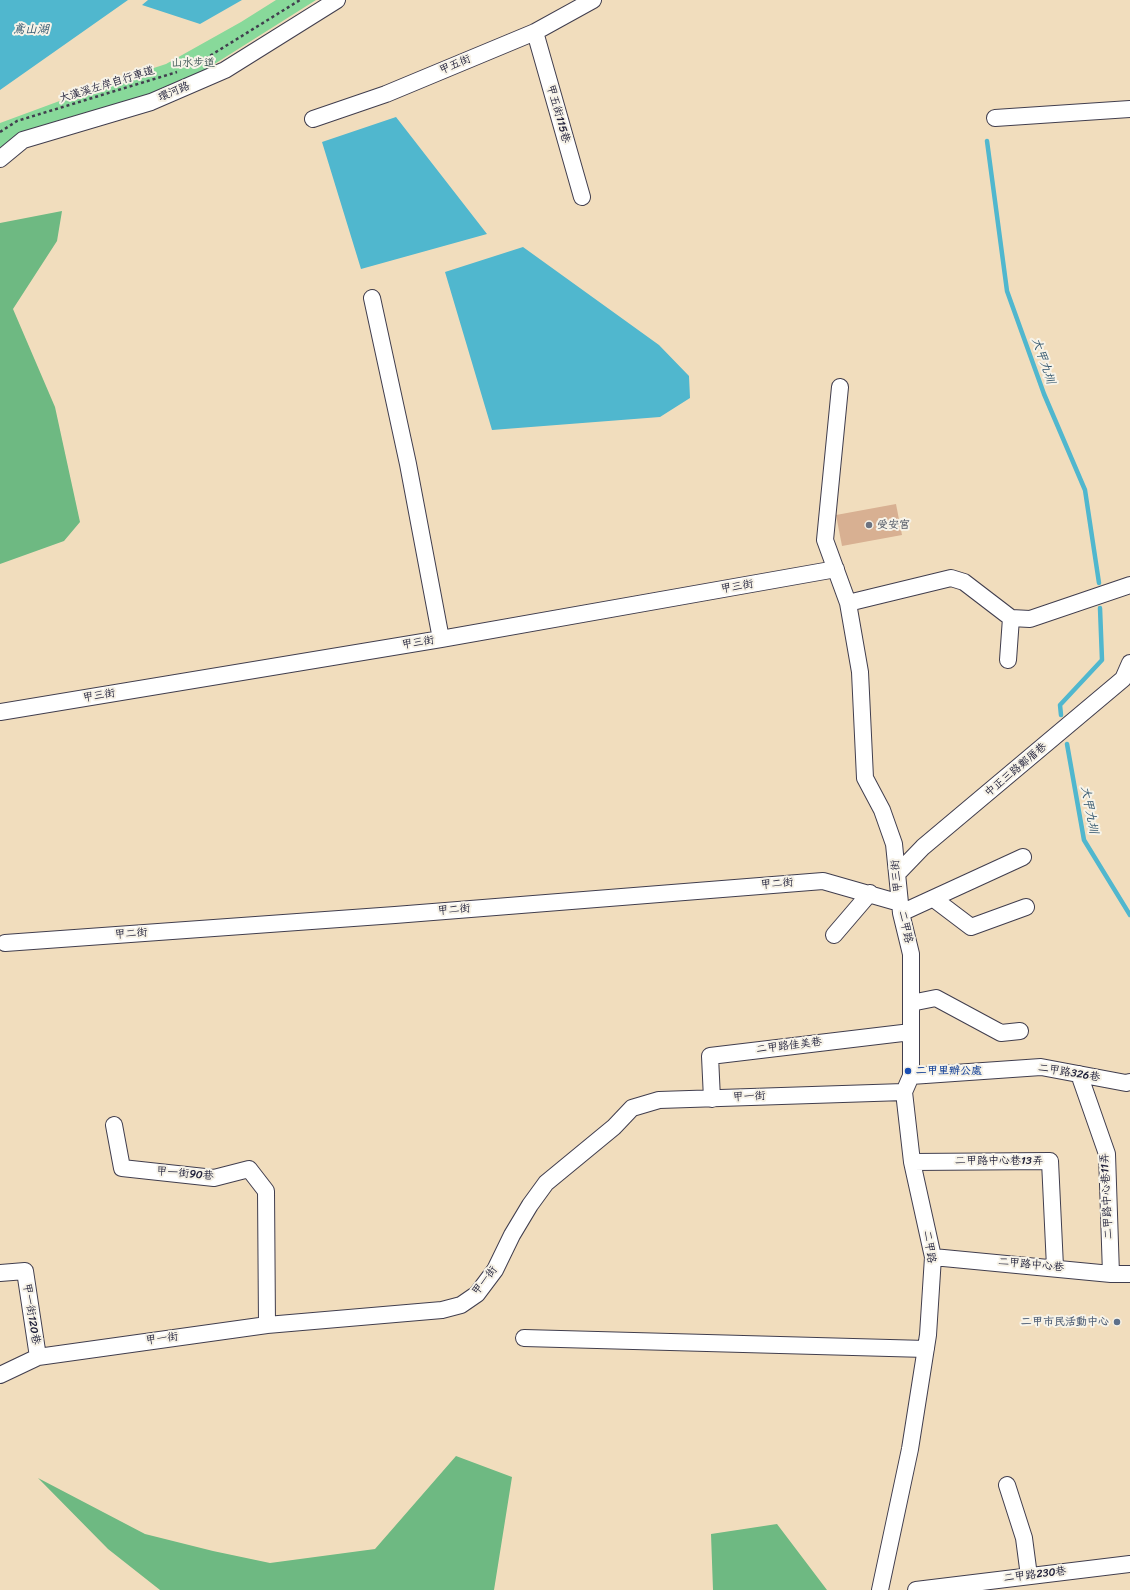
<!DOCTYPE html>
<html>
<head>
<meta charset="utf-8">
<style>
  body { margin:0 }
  canvas { display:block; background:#f1ddbd }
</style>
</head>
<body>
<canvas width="1130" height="1590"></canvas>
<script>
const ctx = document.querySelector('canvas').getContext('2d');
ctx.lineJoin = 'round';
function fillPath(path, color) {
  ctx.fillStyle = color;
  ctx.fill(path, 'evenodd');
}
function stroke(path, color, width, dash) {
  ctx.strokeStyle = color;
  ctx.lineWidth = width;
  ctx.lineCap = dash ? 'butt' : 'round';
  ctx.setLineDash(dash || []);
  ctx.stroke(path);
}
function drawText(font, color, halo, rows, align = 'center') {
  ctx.font = font + ' Sriracha,"LXGW WenKai TC",sans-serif';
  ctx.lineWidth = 4;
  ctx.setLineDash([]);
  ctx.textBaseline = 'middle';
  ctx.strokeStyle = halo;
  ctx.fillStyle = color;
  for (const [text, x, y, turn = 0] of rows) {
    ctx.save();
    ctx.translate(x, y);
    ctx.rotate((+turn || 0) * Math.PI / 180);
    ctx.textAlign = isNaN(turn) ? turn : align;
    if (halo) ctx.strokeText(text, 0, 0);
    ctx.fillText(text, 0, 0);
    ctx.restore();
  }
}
fillPath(new Path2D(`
  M276,0H316L197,75L149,95L70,117L6,146L0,152V123L111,82L166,64L241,22Z`), '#88d99a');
fillPath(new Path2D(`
  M62,211L57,241L13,309L55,407L80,522L64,541L0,564V223Z
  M456,1456L512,1477L494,1590H160L108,1549L38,1478L145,1534L213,1551L270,1563L375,1549Z
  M777,1524L827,1590H713L711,1534Z`), '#6eb982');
fillPath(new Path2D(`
  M0,0H128L0,90Z
  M148,0H242L200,24L142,5Z
  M396,117L487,234L361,269L322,142Z
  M523,247L659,345L689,376L690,398L660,417L492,430L445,272Z`), '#50b7ce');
stroke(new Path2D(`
  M987,141L1007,291L1044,394L1085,490L1099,583
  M1061,715L1060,705L1102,660L1100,608
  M1067,744L1084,840L1130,915`), '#50b7ce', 4.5);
fillPath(new Path2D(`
  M896,504L902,535L842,546L836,515Z`), '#d8b092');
const minor = new Path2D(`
  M535,32L582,197
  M995,118L1130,109
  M313,119L386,94L535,32L593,0
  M0,159L23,140L151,102L225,70L337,0
  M372,298L408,464L441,639
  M840,387L825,540L848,603L860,672L865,778L882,810L894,844L901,913L911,954V1076L904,1092L912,1162L933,1257L928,1335L910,1449L880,1590
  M848,603L951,578L964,582L1011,618L1030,619L1130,585
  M1008,660L1011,618
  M0,712L441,639L836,569
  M897,874L923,847L1123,679L1130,663
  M934,899L971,927L1026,907
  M901,913L1023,857
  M834,935L870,893
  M5,943L395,915L823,881L900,903
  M911,1003L936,998L1001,1033L1020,1031
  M1079,1074L1107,1154L1111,1274
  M911,1076L1041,1067L1126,1083L1130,1082
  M712,1099L710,1056L911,1032
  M114,1125L122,1168L214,1178L249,1169L266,1191L267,1325
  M912,1162L1050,1161L1055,1267
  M933,1257L1111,1274H1130
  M0,1273L25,1271L38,1357
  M524,1338L926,1349
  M0,1375L38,1357L267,1325L442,1310L461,1305L477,1294L495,1270L512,1235L530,1205L546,1183L614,1127L632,1108L659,1100L904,1092
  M1007,1485L1024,1538L1029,1576
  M916,1590L1130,1564`);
stroke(minor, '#413e4e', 18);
stroke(new Path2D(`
  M195,65L300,0
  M0,132L17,121L177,72`), '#413e4e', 2.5, [3, 3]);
stroke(minor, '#fff', 16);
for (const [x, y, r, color] of [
  [869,525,4,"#6b7280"],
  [908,1071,4,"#1a4fb4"],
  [1117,1322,4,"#5c6f8a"]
]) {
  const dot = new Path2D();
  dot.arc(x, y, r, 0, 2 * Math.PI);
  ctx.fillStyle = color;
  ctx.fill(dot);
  stroke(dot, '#f7f3e8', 1.5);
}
drawText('11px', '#415958', '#f7f3e8', [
  ["山水步道",193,63]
]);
drawText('11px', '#22223b', '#f7f3e8', [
  ["甲五街",455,65,-23],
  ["大漢溪左岸自行車道",107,85,-17],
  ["環河路",174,92,-23],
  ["甲五街115巷",558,114,74],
  ["甲三街",737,587,-10],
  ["甲三街",418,643,-9],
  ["甲三街",99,696,-9],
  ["中正三路鄭厝巷",1016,770,-40],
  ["甲三街",897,876,-96],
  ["甲二街",777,884,-5],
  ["甲二街",454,910,-5],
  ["二甲路",905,927,78],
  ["甲二街",131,934,-4],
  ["二甲路佳美巷",789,1046,-7],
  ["二甲路326巷",1069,1073,9],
  ["甲一街",749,1097,-3],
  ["二甲路中心巷13弄",999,1161],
  ["甲一街90巷",185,1174,5],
  ["二甲路中心巷11弄",1107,1196,-93],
  ["二甲路",929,1247,82],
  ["二甲路中心巷",1031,1265,5],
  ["甲一街",485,1281,-52],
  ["甲一街120巷",31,1314,81],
  ["甲一街",162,1339,-8],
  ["二甲路230巷",1035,1575,-7]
]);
drawText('bold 11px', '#5b616d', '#f7f3e8', [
  ["受安宮",877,525]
], 'left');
drawText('bold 11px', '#164399', '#f7f3e8', [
  ["二甲里辦公處",916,1071]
], 'left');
drawText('bold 11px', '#4e5e75', '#f7f3e8', [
  ["二甲市民活動中心",1109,1322]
], 'right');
drawText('italic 12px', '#32566e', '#f7f3e8', [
  ["鳶山湖",31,30],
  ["大甲九圳",1043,361,71],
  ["大甲九圳",1089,810,79]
]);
</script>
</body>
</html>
